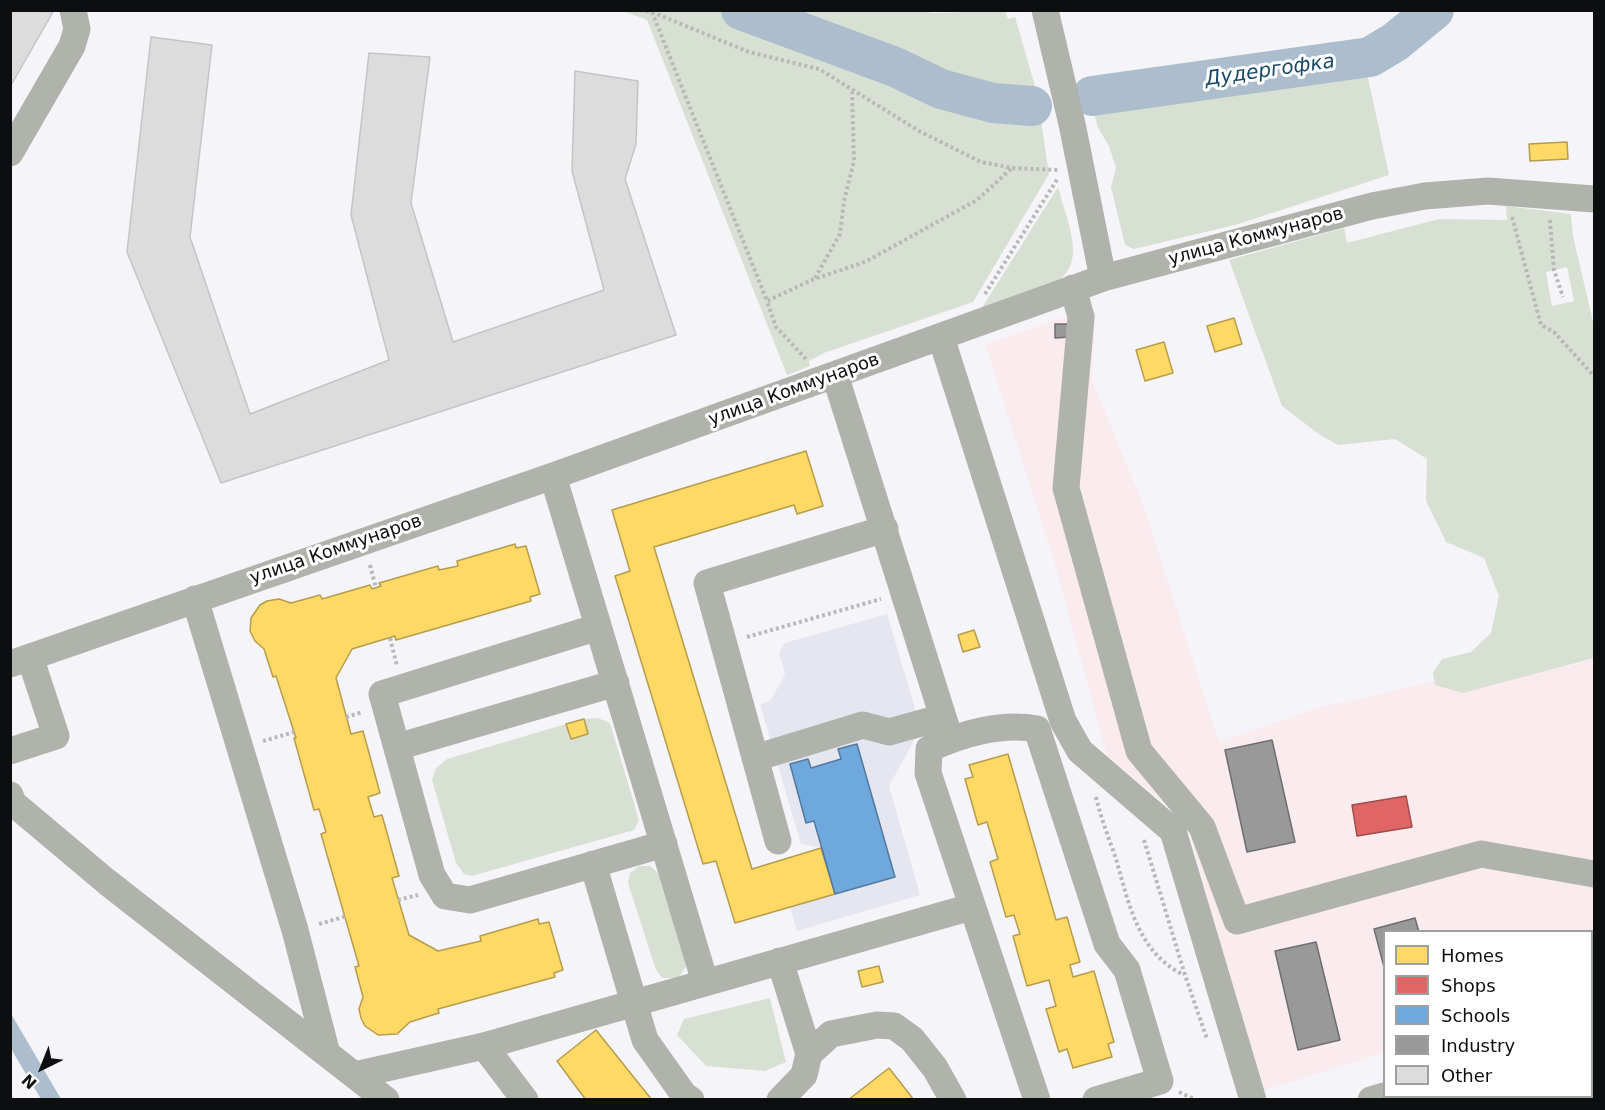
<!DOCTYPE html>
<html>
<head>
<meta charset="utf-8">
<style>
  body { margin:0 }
  #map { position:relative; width:1605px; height:1110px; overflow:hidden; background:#f5f5f9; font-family:"DejaVu Sans",sans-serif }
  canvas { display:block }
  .frame { position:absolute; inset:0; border:12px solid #0d0e10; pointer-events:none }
  .legend { position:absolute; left:1383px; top:930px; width:210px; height:168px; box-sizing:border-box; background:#fff; border:2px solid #9e9f9f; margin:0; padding:8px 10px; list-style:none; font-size:18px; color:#0d0e10 }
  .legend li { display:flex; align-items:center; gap:12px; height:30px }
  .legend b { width:30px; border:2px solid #9e9f9f }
  .north { position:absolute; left:12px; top:1038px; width:60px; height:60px; -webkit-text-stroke:4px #fff; paint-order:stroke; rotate:223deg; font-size:16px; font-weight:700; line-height:24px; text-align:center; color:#0d0e10 }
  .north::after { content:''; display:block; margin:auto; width:21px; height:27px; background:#0d0e10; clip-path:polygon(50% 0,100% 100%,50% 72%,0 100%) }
</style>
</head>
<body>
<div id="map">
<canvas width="1605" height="1110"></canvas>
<div class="frame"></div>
<ul class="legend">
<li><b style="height:16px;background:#ffd966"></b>Homes</li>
<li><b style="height:16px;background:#e06666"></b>Shops</li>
<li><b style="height:16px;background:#6fa8dc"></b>Schools</li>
<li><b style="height:16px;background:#999"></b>Industry</li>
<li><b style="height:16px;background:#dddcdd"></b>Other</li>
</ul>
<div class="north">N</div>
</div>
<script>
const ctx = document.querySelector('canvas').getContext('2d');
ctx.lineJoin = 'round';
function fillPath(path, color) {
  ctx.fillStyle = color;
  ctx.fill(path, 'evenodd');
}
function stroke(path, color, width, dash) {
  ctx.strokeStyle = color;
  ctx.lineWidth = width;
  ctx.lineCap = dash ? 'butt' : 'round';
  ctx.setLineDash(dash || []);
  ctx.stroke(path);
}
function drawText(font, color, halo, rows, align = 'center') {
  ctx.font = font + ' "DejaVu Sans",sans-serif';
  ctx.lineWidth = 6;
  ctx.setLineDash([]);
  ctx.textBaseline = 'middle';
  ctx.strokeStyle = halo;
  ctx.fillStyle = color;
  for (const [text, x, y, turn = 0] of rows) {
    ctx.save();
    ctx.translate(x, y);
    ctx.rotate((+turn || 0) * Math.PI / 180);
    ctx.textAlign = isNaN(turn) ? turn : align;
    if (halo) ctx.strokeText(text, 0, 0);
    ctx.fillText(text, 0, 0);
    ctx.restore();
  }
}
fillPath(new Path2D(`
  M1096,312L1092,380L1144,507L1219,742L1317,708L1563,652L1568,667L1594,658V988H1592V932H1384V1053L1259,1092L1187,822L1107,756L1054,561L985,344L1062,318L1081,317Z`), '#faebee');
fillPath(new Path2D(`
  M887,614L921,728L889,786L920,895L797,931L790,907L835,894L821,848L801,844L760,705L771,700L785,674L779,653L785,643Z`), '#e5e6ef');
fillPath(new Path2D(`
  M925,10L932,13L1005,11L1008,19L1015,17L1039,100L983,96L755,11Z
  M550,11H718L972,103L1040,114L1049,174L973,302L824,353L809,361L810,366L787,375L647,20L625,12Z
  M1365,64L1389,175L1235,225L1134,249L1125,245L1111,187L1116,168L1109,146L1098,128L1091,102Z
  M1058,187C1063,207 1073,231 1073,251C1073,294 1009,303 978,314Z
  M1506,206L1571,214L1573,236L1594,326V658L1463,693L1435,685L1433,673L1442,659L1471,652L1491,633L1499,596L1484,558L1446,542L1426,501L1427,459L1395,439L1338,445L1320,435L1282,406L1229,260L1344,228L1347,243L1439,219L1507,220ZM1567,267L1574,301L1552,306L1546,272Z
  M598,718L610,723L639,820L634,830L472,876L464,874L456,863L432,780L436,768L447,759L566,724L571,739L588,734L584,719Z
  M639,866H650L658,873L687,965L678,978H662L656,970L628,883L630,873Z
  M770,998L786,1062L765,1071L706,1066L677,1035L684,1019Z`), '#d7e0d3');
fillPath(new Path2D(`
  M10,1012L61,1099H41L14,1054L11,1048Z`), '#acbecd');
const homes = new Path2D(`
  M1567,142L1568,159L1530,161L1529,144Z
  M1234,318L1242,344L1215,352L1207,326Z
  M1164,342L1173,373L1145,381L1136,350Z
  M806,451L823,506L797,514L794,505L654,547L752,869L821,848L835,894L735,923L716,861L703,864L615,576L630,571L612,510Z
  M515,544L516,548L526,546L540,594L530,597L531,601L396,640L395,636L352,649L336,678L351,734L363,731L380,793L368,797L374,817L382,815L399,876L392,878L409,935L438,951L481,941L480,936L538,919L539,924L549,922L563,970L554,973L555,977L438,1009L439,1013L410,1022L397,1034L378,1035L365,1026L361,1018L359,1009L363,997L355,967L359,966L321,834L326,832L319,809L314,810L294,738H296L276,676L273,677L264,649L255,641L250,631L251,618L260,605L267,601L279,599L291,603L320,595L322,599L370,585L372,589L381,586L379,583L438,566L439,570L458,566L457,561Z
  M974,630L980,647L963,652L958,635Z
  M584,719L588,734L571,739L566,724Z
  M1008,754L1056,920L1067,917L1080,962L1070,965L1073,977L1094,971L1114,1042L1108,1044L1112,1057L1073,1068L1067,1049L1059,1052L1046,1009L1056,1006L1049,980L1027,986L1013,936L1020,934L1014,915L1006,917L990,862L998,859L987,822L978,825L965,779L973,777L969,765Z
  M879,966L883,982L862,987L858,971Z
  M596,1030L652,1100H586L557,1061Z
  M889,1068L914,1100H848Z
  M1594,1086V1100H1536L1535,1096H1592V1087Z`);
fillPath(homes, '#ffd966');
stroke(homes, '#b69c4c', 1.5);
const shops = new Path2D(`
  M1406,796L1412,827L1357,836L1352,805Z`);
fillPath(shops, '#e06666');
stroke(shops, '#a14c4c', 1.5);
const schools = new Path2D(`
  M857,744L895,877L835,894L814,821L806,823L790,764L808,759L811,768L841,759L838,749Z`);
fillPath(schools, '#6fa8dc');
stroke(schools, '#527a9f', 1.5);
const industry = new Path2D(`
  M1055,324H1070V337L1055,338Z
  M1272,740L1295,842L1247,852L1225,750Z
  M1415,918L1419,932H1384V967L1374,929Z
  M1316,942L1340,1040L1298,1050L1275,951Z`);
fillPath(industry, '#999');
stroke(industry, '#6f6f70', 1.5);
stroke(new Path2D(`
  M741,10L895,67L941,89L993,103L1032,106
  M1092,96L1370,57L1395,42L1434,10`), '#acbecd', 40);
const building = new Path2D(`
  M10,10L53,12L10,87Z
  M151,37L212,45L190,237L250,414L389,360L351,215L369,53L430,57L411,203L453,342L604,290L572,171L575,71L638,81L636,144L625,179L676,335L221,483L127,252Z`);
fillPath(building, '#dddcdd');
stroke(building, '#c5c4c5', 1.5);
stroke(new Path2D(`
  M640,10L652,12L749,52L819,69L919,131L981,162L1012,168L1059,170
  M652,12L767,301
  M1512,217L1541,325L1554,332L1594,376
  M1550,220L1554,270L1563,297
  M815,278L840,234L844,201L854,161L852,92
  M985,294L1058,178
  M806,359L776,327L767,301L814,279L865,262L977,200L1012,168
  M370,565L376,588
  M747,637L881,599
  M390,638L397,666
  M346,717L363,712
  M263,741L294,732
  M1096,797C1101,819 1109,838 1116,859C1129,904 1138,953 1184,975
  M1144,840L1185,975L1207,1039
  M398,900L418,895
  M319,924L347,916
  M1179,1092L1196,1100
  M10,1097L12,1100`), '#b8b9b7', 4, [3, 3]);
stroke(new Path2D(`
  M1045,10L1072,124L1103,278
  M10,153L72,46L77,29L73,10
  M1073,288L1081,317L1066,488L1139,751L1202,827L1237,921L1481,854L1594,874
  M941,337L1063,721L1080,751L1173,831L1253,1100
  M835,375L950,739
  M553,476L705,982
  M195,599L295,930L327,1054
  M598,627L382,694L432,875L445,896L470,900L664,844
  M10,664L553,476L1103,278L1372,206L1425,196L1488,191L1594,199
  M397,747L616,683
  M10,751L56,736L30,657
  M755,758L863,725L889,732L943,717
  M10,795L13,803L107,882L386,1100
  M778,841L707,583L885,529
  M593,864L645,1040L684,1095L691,1100
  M780,961L809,1054
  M1592,1036H1594
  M484,1046L525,1100
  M355,1075L484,1046L971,907
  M780,1100L804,1075L809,1054L831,1034L877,1025L894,1026L912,1039L935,1068L953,1100
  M1037,1100L928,773L929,749C961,734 1002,722 1037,729L1107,944L1127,970L1160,1081L1096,1100
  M1371,1100L1384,1096`), '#b0b3ab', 27);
drawText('18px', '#0d0e10', '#fff', [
  ["улица Коммунаров",1256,237,-15],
  ["улица Коммунаров",794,390,-20],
  ["улица Коммунаров",336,550,-19]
]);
drawText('italic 20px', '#184966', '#fff', [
  ["Дудергофка",1270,71,-8]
]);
</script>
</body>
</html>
